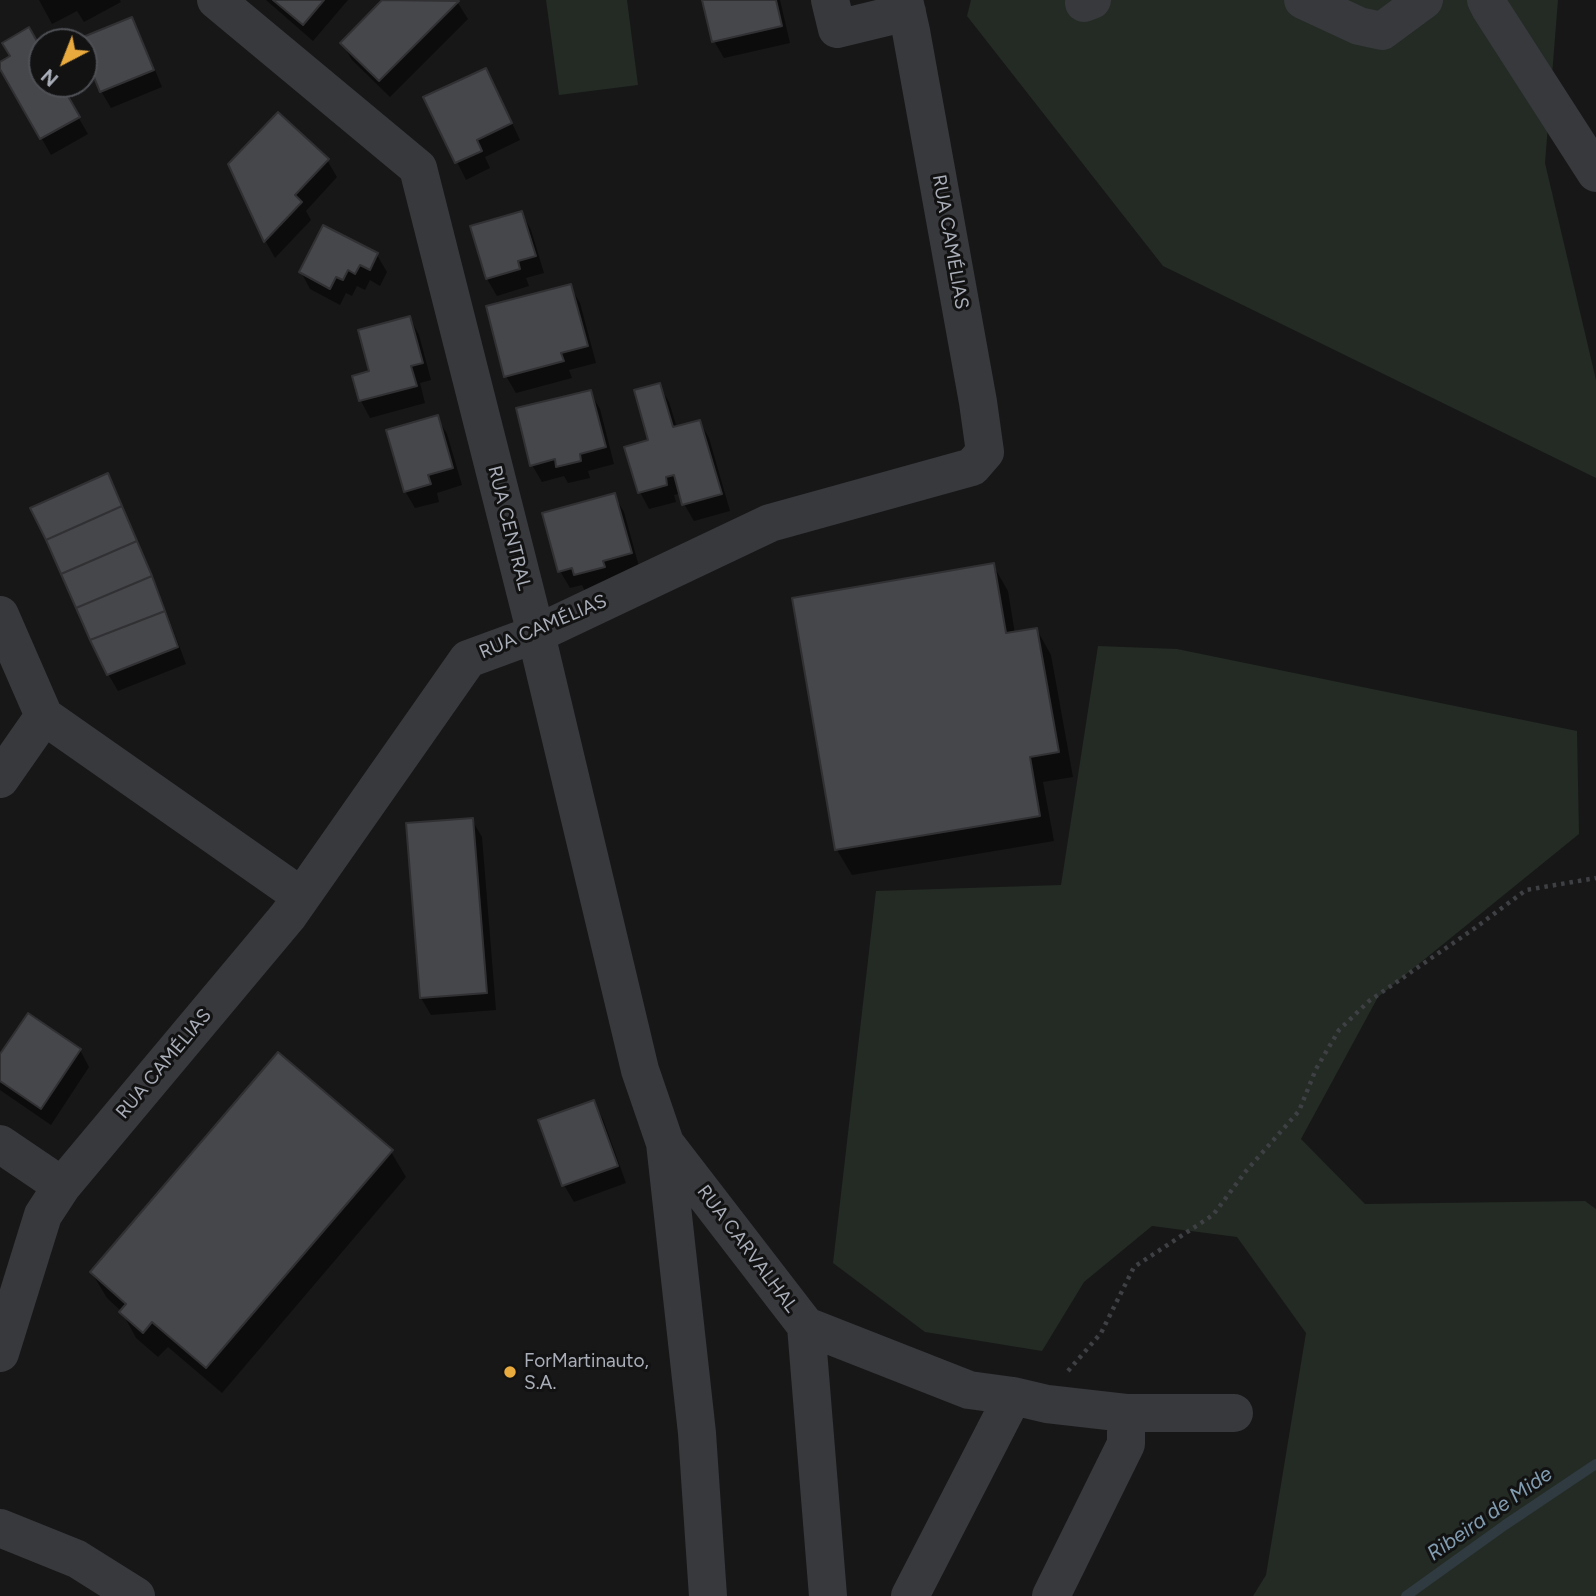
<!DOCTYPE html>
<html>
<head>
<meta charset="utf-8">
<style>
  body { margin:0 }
  #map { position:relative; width:1596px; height:1596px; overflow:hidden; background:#171718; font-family:Figtree,sans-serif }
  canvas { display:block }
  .north { position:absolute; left:28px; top:28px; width:70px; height:70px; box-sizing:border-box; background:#121213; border:2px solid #4e5055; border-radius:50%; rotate:222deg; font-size:19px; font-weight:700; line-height:28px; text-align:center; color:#a9aeb8 }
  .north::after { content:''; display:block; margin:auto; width:24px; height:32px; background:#e9aa3e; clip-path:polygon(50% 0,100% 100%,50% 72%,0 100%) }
</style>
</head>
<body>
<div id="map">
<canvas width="1596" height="1596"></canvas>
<div class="north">N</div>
</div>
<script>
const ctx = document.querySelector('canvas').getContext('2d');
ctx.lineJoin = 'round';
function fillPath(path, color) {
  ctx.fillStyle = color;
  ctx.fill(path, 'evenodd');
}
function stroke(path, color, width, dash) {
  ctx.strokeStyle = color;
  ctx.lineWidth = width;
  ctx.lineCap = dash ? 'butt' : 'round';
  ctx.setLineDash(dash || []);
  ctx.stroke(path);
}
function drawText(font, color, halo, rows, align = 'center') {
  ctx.font = font + ' Figtree,sans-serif';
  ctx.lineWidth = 6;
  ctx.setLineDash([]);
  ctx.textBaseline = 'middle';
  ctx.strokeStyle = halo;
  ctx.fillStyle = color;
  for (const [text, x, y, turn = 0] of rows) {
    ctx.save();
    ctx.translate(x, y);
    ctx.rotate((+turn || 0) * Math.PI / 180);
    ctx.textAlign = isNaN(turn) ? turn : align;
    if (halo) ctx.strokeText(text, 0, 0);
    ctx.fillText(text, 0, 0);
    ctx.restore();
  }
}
fillPath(new Path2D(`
  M546,0H627L638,85L559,95Z
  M971,0H1558L1545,163L1596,380V478L1163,266L967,16Z
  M1098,646L1177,649L1577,731L1579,834L1378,997L1301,1139L1365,1204L1585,1201L1596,1209V1596H1253L1266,1575L1306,1333L1237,1237L1152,1226L1084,1282L1042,1351L925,1332L833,1263L876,891L1061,885Z`), '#232b24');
fillPath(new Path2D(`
  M39,0H120L121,2L84,22L77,11L52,24Z
  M266,0H348L313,41Z
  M385,0H456L468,19L390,97L352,60L342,43Z
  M704,0H780L790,43L724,58L714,41Z
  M132,19L141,36L162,87L111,108L101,91L84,49V42H81Z
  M42,54V84H59L88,134L51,155L0,65Z
  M495,87L520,140L485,157L490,168L466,180L425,98Z
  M327,160L337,177L306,211L311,220L275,258L266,242L230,164Z
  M522,213L531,230L544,273L526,278L529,286L497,296L487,279Z
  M377,255L387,272L380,286L370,280L365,290L357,286L352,296L346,293L340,305L310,289L301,272Z
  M570,286L580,303L596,363L569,370L572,378L516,393L506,376Z
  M410,318L419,335L431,380L420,383L425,403L370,418L361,401L354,377L371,373Z
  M659,385L669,402L677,428L700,422L709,438L730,511L694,521L684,504L681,493L674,495L676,502L649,509L640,492Z
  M590,392L600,409L614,464L588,471L590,478L568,483L564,476L542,482L532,465Z
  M437,417L447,434L462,485L437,493L439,502L415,508L405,491Z
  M107,475L117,492L160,595L186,664L118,691L108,674Z
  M614,495L624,512L640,570L585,591L582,585L570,588L560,571Z
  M993,565L1008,591L1015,634L1037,630L1051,655L1073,777L1043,782L1054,841L852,875L837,850L794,599Z
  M472,820L482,837L496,1010L431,1015L421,998Z
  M80,1050L89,1067L51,1125L0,1090V1057Z
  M593,1102L603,1119L626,1183L574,1202L564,1185Z
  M391,1152L406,1177L222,1393L168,1347L158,1357L136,1338L122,1312L107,1298L92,1273Z`), '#0007');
stroke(new Path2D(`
  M1406,1596L1505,1525L1596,1464`), '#303a41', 10);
const building = new Path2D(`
  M273,0H324L303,25Z
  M382,0L459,1L379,81L340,43Z
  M702,0H776L782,26L712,42Z
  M132,17L154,70L100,92L84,53V42H79L78,39Z
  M29,27L42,50V84H61L80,117L40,139L0,69V62L10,56L2,43Z
  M486,68L512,123L477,140L482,151L455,163L423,97Z
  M278,112L329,159L295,195L302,202L264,242L228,164Z
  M522,211L536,256L518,261L520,269L486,279L470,226Z
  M323,225L378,253L370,270L360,265L355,274L348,270L343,280L336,277L330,289L299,272Z
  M571,284L588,346L561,353L564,361L504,377L486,306Z
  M410,316L423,363L411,366L417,386L359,401L352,376L369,371L358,330Z
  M660,383L673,427L700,420L722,494L682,505L674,475L666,477L667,485L638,493L624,447L648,440L634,390Z
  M591,390L606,447L580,454L581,461L556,467L555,459L530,466L516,408Z
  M438,415L453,468L428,475L431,484L404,492L386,430Z
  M108,473L122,506L46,540L30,508Z
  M615,493L632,553L603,561L605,567L574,575L572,568L558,572L542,513Z
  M122,506L137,541L61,574L46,540Z
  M137,541L152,576L76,608L61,574Z
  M994,563L1006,633L1037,628L1059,752L1030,757L1040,816L835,850L792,598Z
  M152,576L165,611L90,640L76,608Z
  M165,611L178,647L107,675L90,640Z
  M473,818L487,993L420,998L406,823Z
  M28,1013L81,1049L41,1109L0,1081V1054Z
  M278,1052L393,1150L206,1368L152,1322L143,1333L119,1312L126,1304L90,1272Z
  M594,1100L618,1166L562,1186L538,1120Z`);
fillPath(building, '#46474b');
stroke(building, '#313134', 2);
stroke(new Path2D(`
  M1068,1371L1101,1333L1134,1267L1213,1215L1246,1171L1299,1111L1316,1069L1339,1030L1369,1001L1475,928L1526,890L1596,878`), '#3e4044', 4.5, [3.5, 5]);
stroke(new Path2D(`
  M216,0L418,168L536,634L640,1070L665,1143L697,1433L708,1596
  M830,0L837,29L907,12
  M1303,0L1359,26L1382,31L1424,0
  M1486,0L1490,8L1596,173
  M1084,3L1092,0
  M0,615L44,716
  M0,779L44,716L301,896
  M665,1143L806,1326L969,1390L1013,1396L1047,1404L1126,1413V1444L1051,1596
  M0,1144L62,1186
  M806,1326L828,1596
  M0,1353L43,1215L62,1186L288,916L468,659L536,634L770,523L972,467L985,452L978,402L911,31L904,0
  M1126,1413H1234
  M0,1528L77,1559L136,1596
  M910,1596L1013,1396`), '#38393d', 38);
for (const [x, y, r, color] of [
  [510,1372,7,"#e9aa3e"]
]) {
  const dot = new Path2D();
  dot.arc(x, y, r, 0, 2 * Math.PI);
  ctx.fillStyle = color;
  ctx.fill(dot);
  stroke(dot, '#121213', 2.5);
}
drawText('19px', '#a9aeb8', '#121213', [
  ["RUA CAMÉLIAS",950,242,80],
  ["RUA CENTRAL",509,528,76],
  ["RUA CAMÉLIAS",543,627,-23],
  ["RUA CAMÉLIAS",164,1064,-50],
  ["RUA CARVALHAL",747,1249,53]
]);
drawText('19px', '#a9aeb8', '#121213', [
  ["ForMartinauto,",524,1361],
  ["S.A.",524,1383]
], 'left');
drawText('italic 21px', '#829db1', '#121213', [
  ["Ribeira de Mide",1490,1514,-35]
]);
</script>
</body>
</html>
